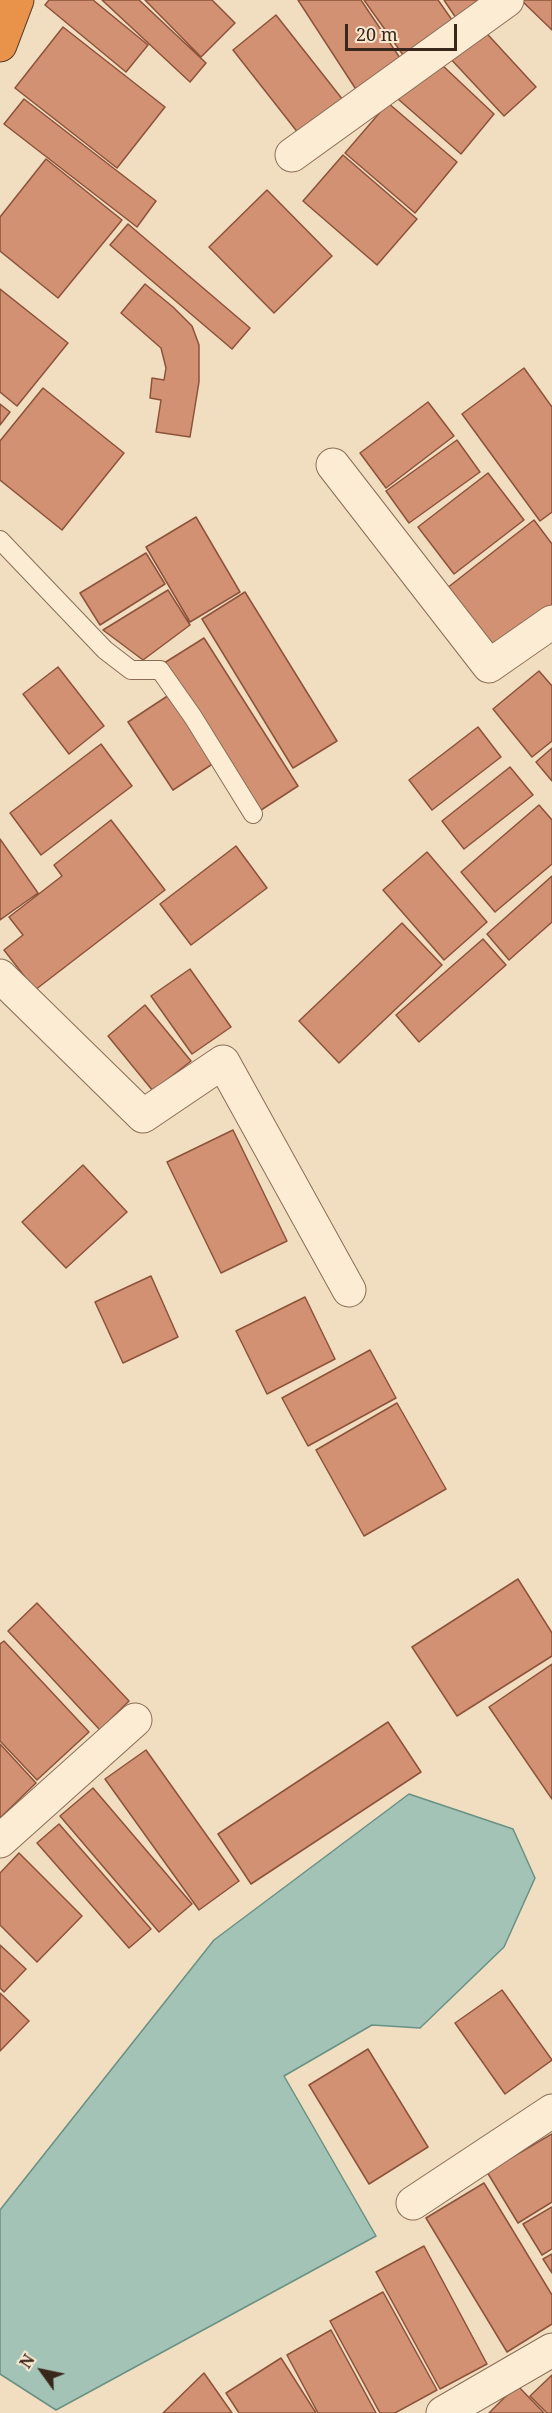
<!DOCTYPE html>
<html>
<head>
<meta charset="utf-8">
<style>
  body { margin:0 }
  #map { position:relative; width:552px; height:2413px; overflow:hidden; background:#f1dec0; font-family:"Noto Serif",serif }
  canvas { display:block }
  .north { position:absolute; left:12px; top:2341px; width:60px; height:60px; -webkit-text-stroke:4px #f8e8d0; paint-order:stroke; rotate:303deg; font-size:16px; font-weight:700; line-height:24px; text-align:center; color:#3a271c }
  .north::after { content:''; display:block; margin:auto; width:21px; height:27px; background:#3a271c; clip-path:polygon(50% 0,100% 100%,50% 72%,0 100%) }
  .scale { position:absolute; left:345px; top:24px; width:112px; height:27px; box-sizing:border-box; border:3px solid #3a271c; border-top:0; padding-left:8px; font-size:18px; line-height:21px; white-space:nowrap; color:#3a271c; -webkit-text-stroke:4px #f8e8d0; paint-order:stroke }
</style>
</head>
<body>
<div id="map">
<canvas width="552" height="2413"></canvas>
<div class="north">N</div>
<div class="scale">20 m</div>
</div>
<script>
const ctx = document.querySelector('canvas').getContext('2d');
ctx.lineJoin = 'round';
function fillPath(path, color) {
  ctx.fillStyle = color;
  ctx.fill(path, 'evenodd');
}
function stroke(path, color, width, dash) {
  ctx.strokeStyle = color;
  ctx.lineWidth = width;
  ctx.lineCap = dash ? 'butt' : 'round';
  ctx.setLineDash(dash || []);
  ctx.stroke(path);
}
const water = new Path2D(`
  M409,1794L513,1829L535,1878L504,1947L420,2028L372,2025L284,2076L376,2236L56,2410L0,2374V2210L214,1940Z`);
fillPath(water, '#a3c3b6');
stroke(water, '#699184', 1.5);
const building = new Path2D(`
  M49,0H93L148,45L126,72L45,5Z
  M102,0H139L206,63L190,82Z
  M145,0H212L235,23L201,57Z
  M298,0H361L404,64L359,94Z
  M364,0H438L457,27L408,62Z
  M444,0H481L456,18Z
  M524,0H552V30L522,1Z
  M276,15L343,100L299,134L233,50Z
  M479,25L536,87L504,116L447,55Z
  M63,27L165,107L117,168L15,88Z
  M442,65L494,114L461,154L398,99Z
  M24,99L156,201L137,227L4,124Z
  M388,103L457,162L415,213L345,153Z
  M343,155L417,219L377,265L303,201Z
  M46,159L122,220L58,298L0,251V217Z
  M267,190L332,256L274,313L209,247Z
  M128,224L250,328L232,349L110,245Z
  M145,284L173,307L192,326L199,345V382L190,437L156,432L161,400L150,398L152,378L164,380L166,368L161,348L121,313Z
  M0,289L68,343L17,406L0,392Z
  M524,368L552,407V512L540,521L462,414Z
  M43,388L124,453L62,530L0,480V441Z
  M428,402L454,436L386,488L360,453Z
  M0,404L10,412L0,425Z
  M457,440L480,472L409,523L386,491Z
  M488,473L524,520L454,574L418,527Z
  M196,517L240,592L190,622L146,547Z
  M534,520L552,544V609L491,657L442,592Z
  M146,553L165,584L100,625L80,593Z
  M168,590L190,625L143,660L103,630Z
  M245,592L337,741L293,768L202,619Z
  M204,638L298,786L255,814L161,665Z
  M58,667L104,726L69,754L23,694Z
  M539,671L552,686V741L532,757L493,709Z
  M172,693L217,761L173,790L128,722Z
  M478,727L501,757L432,810L409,780Z
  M101,744L132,786L41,855L10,813Z
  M552,748V781L536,762Z
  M510,767L533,795L464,849L442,821Z
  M539,805L552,820V864L495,912L461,872Z
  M111,820L165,890L35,990L4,950L23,935L9,917L62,876L54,865Z
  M0,839L38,893L0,920Z
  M236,846L267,888L191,945L160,904Z
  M427,852L487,922L444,960L383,890Z
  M552,876V922L509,960L487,934Z
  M402,923L442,965L339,1063L299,1021Z
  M483,939L506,965L419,1042L396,1015Z
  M190,969L231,1027L192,1054L151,996Z
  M145,1005L191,1061L153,1091L108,1036Z
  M233,1130L287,1241L221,1273L167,1162Z
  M83,1165L127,1212L66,1268L22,1222Z
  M151,1276L178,1337L123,1363L95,1302Z
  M305,1297L335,1359L267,1394L236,1331Z
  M370,1350L396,1398L308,1446L282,1398Z
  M397,1403L446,1489L364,1536L316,1450Z
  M518,1579L552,1633V1656L457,1716L412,1647Z
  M37,1603L129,1701L100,1730L8,1631Z
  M4,1641L89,1732L37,1780L0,1741V1644Z
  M552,1664V1799L489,1707Z
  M388,1722L421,1772L251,1884L218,1834Z
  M0,1744L36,1783L0,1818Z
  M146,1750L239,1881L199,1910L105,1779Z
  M93,1788L192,1904L159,1932L60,1816Z
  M59,1824L151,1929L129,1948L37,1843Z
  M19,1853L82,1916L37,1962L0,1925V1873Z
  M0,1945L26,1969L4,1992L0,1988Z
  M502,1990L552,2060L505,2094L455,2023Z
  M0,1993L29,2021L0,2051Z
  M368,2049L428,2147L369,2184L309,2085Z
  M552,2134V2202L518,2223L487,2172Z
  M484,2183L552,2295V2324L507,2352L426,2218Z
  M552,2207V2249L542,2255L523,2224Z
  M424,2246L487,2364L440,2389L376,2272Z
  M552,2254V2273L543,2259Z
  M383,2292L437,2390L395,2413H380L330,2321Z
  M331,2330L376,2413H318L287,2355Z
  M281,2358L316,2413H239L226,2393Z
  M204,2373L232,2413H163Z
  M552,2375V2413H547L530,2396Z
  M517,2385L544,2413H489Z`);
fillPath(building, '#d29172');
stroke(building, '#8d533a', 1.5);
const lane = new Path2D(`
  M0,540L105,650L131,670H160L193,717L253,814`);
const street = new Path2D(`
  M292,155L507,0
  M333,465L489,666L552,622
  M0,976L143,1116L223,1062L349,1290
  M0,1841L135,1720
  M413,2203L552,2111
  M443,2413L552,2350`);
const highway = new Path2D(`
  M0,45L17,0`);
stroke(lane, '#8b6d56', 20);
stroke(street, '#8b6d56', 35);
stroke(highway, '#593c2b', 35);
stroke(lane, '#fbecd3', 18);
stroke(street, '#fbecd3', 33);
stroke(highway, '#e89349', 33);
</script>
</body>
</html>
